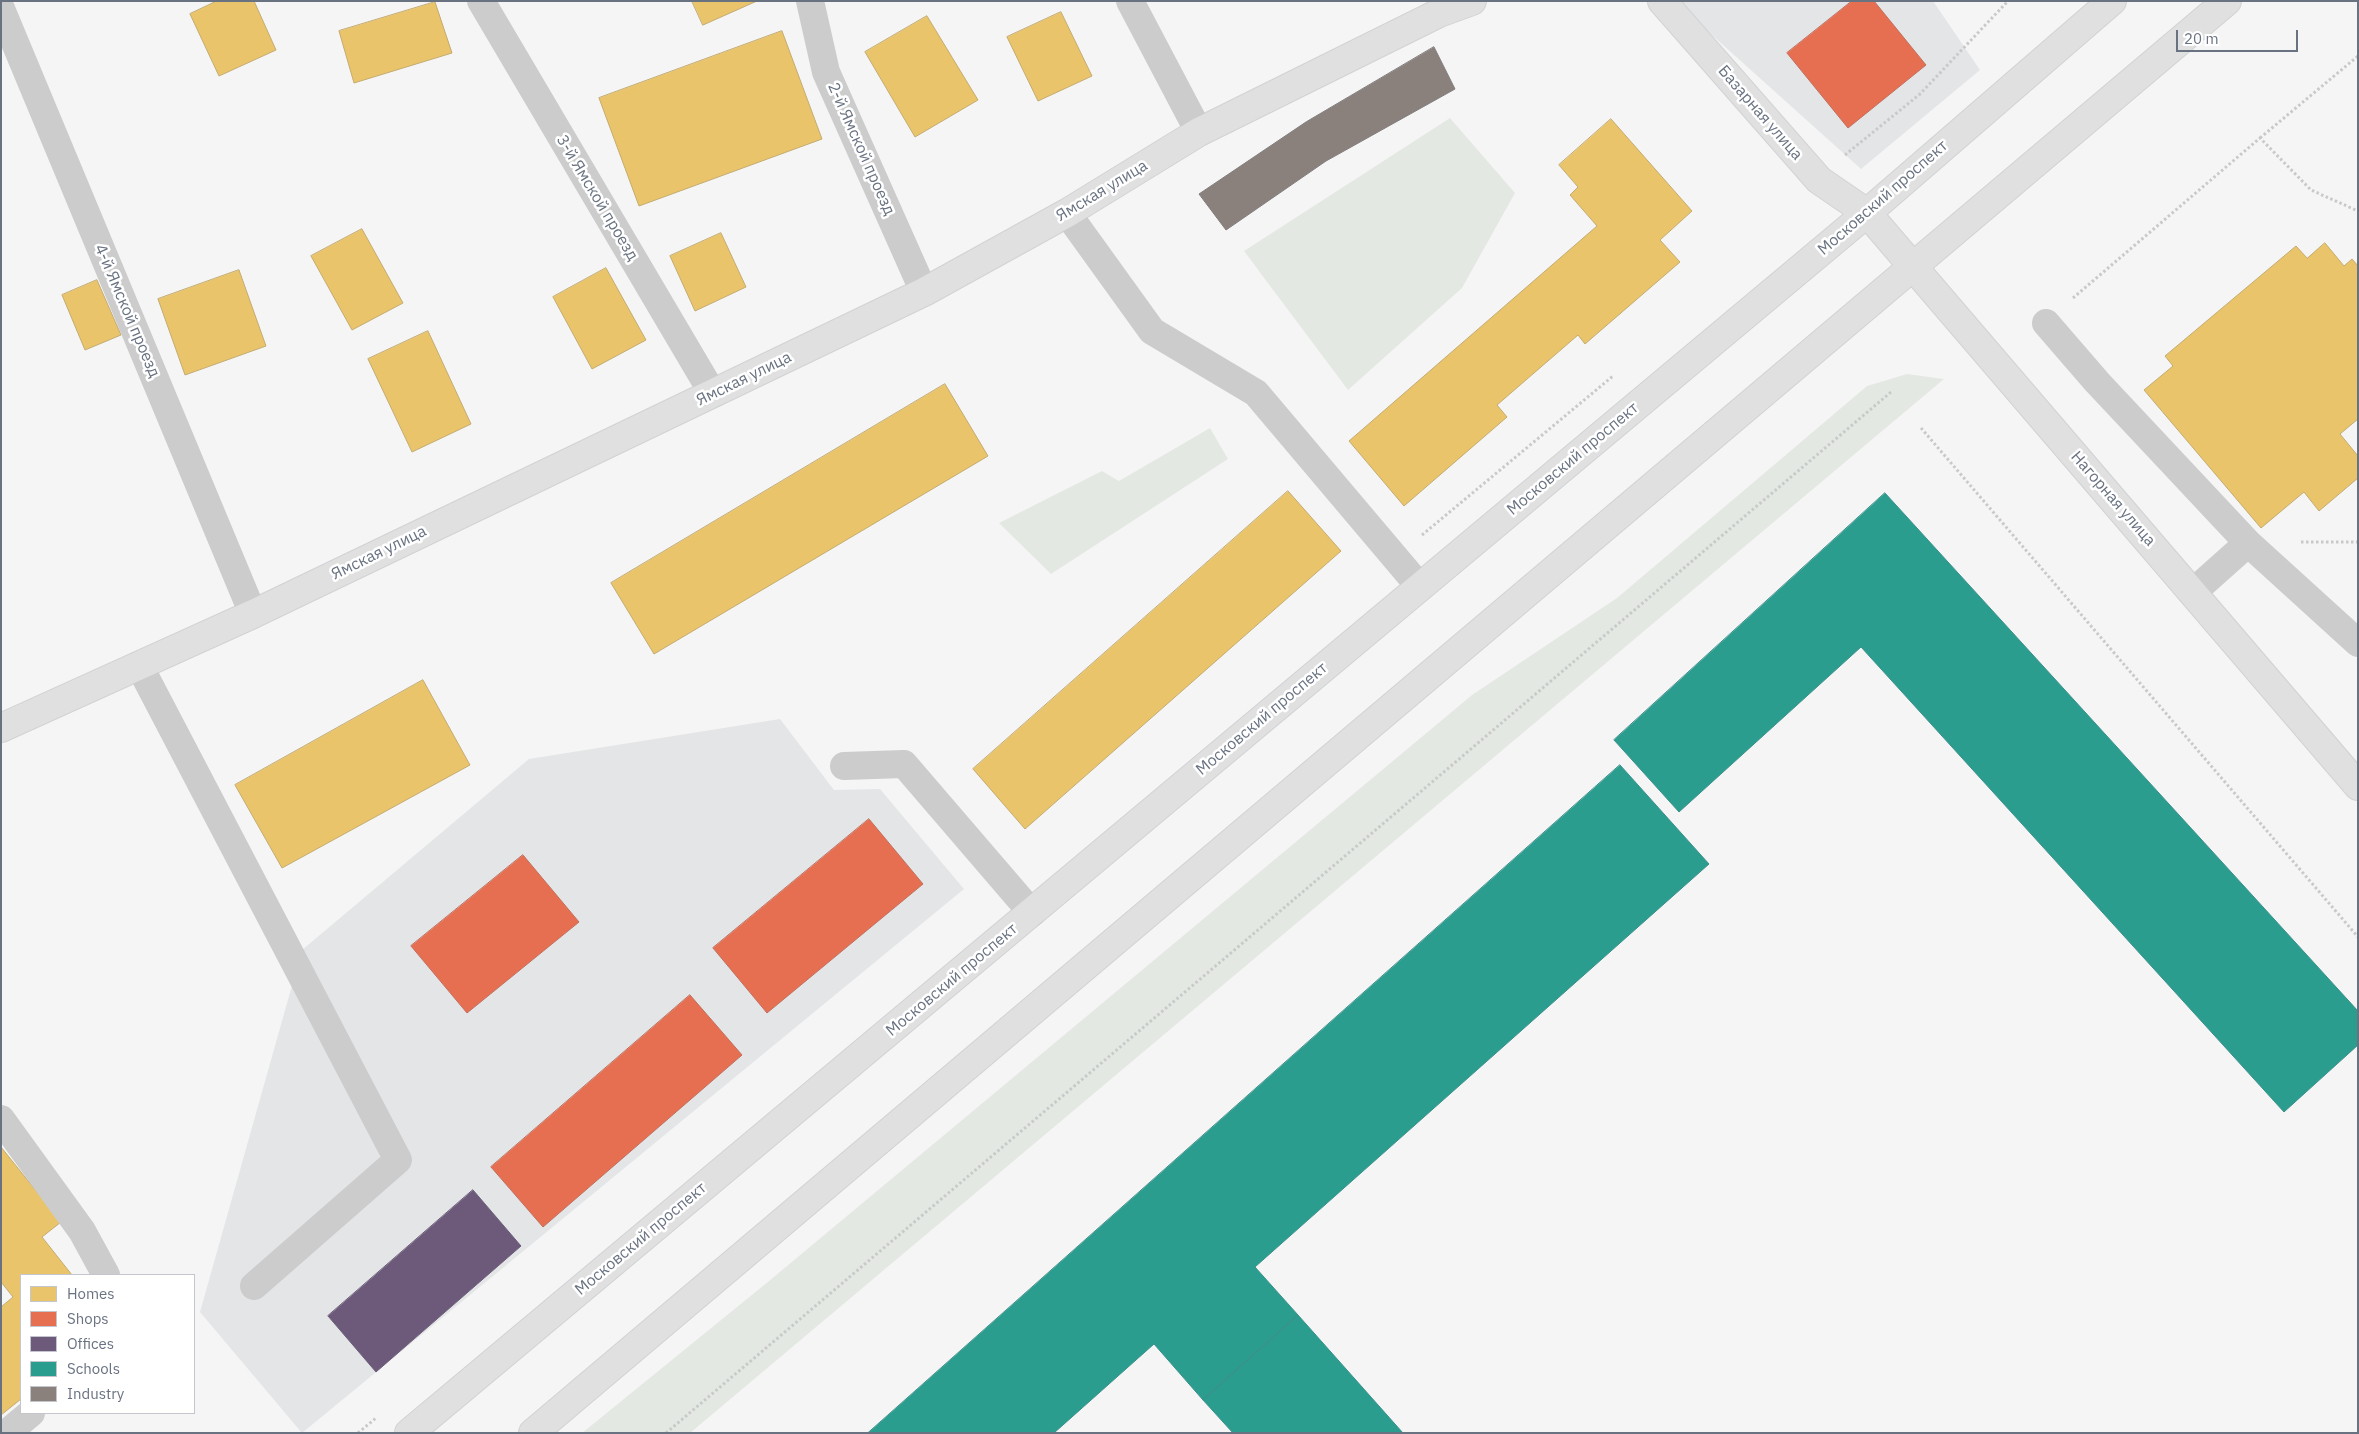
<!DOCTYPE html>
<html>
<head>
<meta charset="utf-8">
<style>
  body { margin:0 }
  #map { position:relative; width:2359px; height:1434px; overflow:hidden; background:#f5f5f5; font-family:"IBM Plex Sans",sans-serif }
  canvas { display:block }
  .frame { position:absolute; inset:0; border:2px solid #697281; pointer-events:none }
  .legend { position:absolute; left:20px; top:1274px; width:175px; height:140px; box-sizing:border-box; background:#fff; border:1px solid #c3c7cd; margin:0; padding:6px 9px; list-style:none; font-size:15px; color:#697281 }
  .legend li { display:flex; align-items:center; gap:10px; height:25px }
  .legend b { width:25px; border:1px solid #c3c7cd }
  .scale { position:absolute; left:2176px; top:30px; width:122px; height:22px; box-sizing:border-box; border:2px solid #697281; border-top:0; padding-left:6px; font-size:15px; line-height:18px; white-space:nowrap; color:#697281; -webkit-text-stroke:4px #fff; paint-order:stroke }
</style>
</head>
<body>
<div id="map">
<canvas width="2359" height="1434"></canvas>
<div class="frame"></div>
<ul class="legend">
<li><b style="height:14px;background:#e9c46a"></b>Homes</li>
<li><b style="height:14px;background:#e76f51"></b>Shops</li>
<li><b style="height:14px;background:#6d597a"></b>Offices</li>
<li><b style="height:14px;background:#2a9d8f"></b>Schools</li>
<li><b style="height:14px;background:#8a817c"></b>Industry</li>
</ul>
<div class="scale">20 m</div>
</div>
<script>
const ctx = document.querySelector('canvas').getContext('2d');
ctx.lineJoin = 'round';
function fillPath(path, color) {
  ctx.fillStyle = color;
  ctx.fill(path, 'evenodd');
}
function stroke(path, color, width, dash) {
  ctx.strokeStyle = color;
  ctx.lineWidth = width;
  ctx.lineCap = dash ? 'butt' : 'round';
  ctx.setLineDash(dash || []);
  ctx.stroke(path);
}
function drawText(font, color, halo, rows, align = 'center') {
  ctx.font = font + ' "IBM Plex Sans",sans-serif';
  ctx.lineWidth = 5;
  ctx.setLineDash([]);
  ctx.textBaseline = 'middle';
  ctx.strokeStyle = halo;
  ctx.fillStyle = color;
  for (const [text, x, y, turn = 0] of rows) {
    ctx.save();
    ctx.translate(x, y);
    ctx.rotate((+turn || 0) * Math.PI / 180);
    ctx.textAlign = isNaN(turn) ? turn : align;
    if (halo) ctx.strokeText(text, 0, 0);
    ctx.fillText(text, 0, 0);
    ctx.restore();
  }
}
fillPath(new Path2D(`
  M1674,1H1933L1980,70L1861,169Z
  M780,719L834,790L880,789L964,889L302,1433L200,1312L302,950L529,759Z`), '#e4e5e6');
fillPath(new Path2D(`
  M1450,118L1515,193L1462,288L1348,390L1244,251Z
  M1907,374L1944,379L690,1433H582L769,1281L1472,695L1617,598L1867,386Z
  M1210,428L1228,459L1051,574L999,523L1102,471L1119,481Z`), '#e4e8e3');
const homes = new Path2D(`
  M217,1H254L276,50L219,76L190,14Z
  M692,1H757L703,25Z
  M435,2L452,53L354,83L339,31Z
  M1061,12L1092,76L1038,101L1007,37Z
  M927,16L978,100L915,137L865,52Z
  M782,31L822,139L639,206L599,98Z
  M1611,119L1692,211L1660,240L1680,262L1585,344L1578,335L1497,405L1507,417L1404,506L1349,441L1597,226L1570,195L1578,187L1559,165Z
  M362,229L403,303L352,330L311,256Z
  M721,233L746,287L695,311L670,256Z
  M2325,243L2344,266L2352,259L2358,266V419L2340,434L2358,456V478L2319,511L2304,492L2261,528L2144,390L2173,366L2165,356L2296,246L2307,258Z
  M606,268L646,340L592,369L553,297Z
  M239,270L266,346L185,375L158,299Z
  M97,280L121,335L85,350L62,295Z
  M428,331L471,424L412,452L368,359Z
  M945,384L988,456L654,654L611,583Z
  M1288,491L1341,551L1025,829L973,769Z
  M423,680L470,765L282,868L235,785Z
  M1,1147L61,1222L42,1237L72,1275H21V1399L1,1415V1307L13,1297L1,1282Z`);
fillPath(homes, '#e9c46a');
stroke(homes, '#c3ab71', 1);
const shops = new Path2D(`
  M1852,1H1874L1926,65L1848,128L1787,53Z
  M869,819L923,884L767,1013L713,948Z
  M523,855L579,922L467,1013L411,946Z
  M690,995L742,1055L543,1227L491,1167Z`);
fillPath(shops, '#e76f51');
stroke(shops, '#c1705f', 1);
const offices = new Path2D(`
  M473,1190L521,1246L376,1372L328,1316Z`);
fillPath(offices, '#6d597a');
stroke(offices, '#6c607c', 1);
const schools = new Path2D(`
  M1885,493L2358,1011V1045L2284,1112L1861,647L1679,812L1614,740Z
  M1620,765L1709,864L1255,1267L1298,1315L1203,1400L1154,1344L1054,1433H868Z
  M1298,1315L1403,1433H1233L1203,1400Z`);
fillPath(schools, '#2a9d8f');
stroke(schools, '#3d908b', 1);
const industry = new Path2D(`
  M1434,47L1455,89L1326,161L1226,230L1199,194L1306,122Z`);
fillPath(industry, '#8a817c');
stroke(industry, '#807c7e', 1);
const major = new Path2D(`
  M1662,1L1819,180L1867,213L2358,786
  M1,728L253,614L924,292L1067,213L1199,132L1439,13L1472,1
  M409,1433L1867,213L2112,1
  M533,1433L2227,1`);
stroke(major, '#d1d2d3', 30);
stroke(new Path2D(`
  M2260,138L2358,56
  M1845,155L1920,94L2008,1
  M2073,298L2260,138L2311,190L2358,211
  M1921,428L2358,937
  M1422,535L1613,376
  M2301,542H2358
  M358,1433L376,1418
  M666,1433L1891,392`), '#c9c9ca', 3, [2.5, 2.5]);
stroke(new Path2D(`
  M481,1L713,394
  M810,1L826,72L924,292
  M1130,1L1199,132
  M1,9L253,614
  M1067,213L1152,331L1256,393L1420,587
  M2046,323L2097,382L2248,543L2358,643
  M2192,593L2248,543
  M139,665L398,1160L254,1286
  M844,766L904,764L1032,913
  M1,1119L82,1231L106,1275
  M7,1433L31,1413`), '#cccccd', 28);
stroke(major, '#e0e0e1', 28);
drawText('16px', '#697281', '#fff', [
  ["Базарная улица",1760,113,49],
  ["2-й Ямской проезд",861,149,66],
  ["Ямская улица",1102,191,-31],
  ["3-й Ямской проезд",597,198,59],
  ["Московский проспект",1883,198,-41],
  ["4-й Ямской проезд",127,311,67],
  ["Ямская улица",744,379,-26],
  ["Московский проспект",1573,459,-40],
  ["Нагорная улица",2113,499,49],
  ["Ямская улица",379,553,-26],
  ["Московский проспект",1262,719,-40],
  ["Московский проспект",952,980,-40],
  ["Московский проспект",641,1239,-40]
]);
</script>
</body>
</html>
